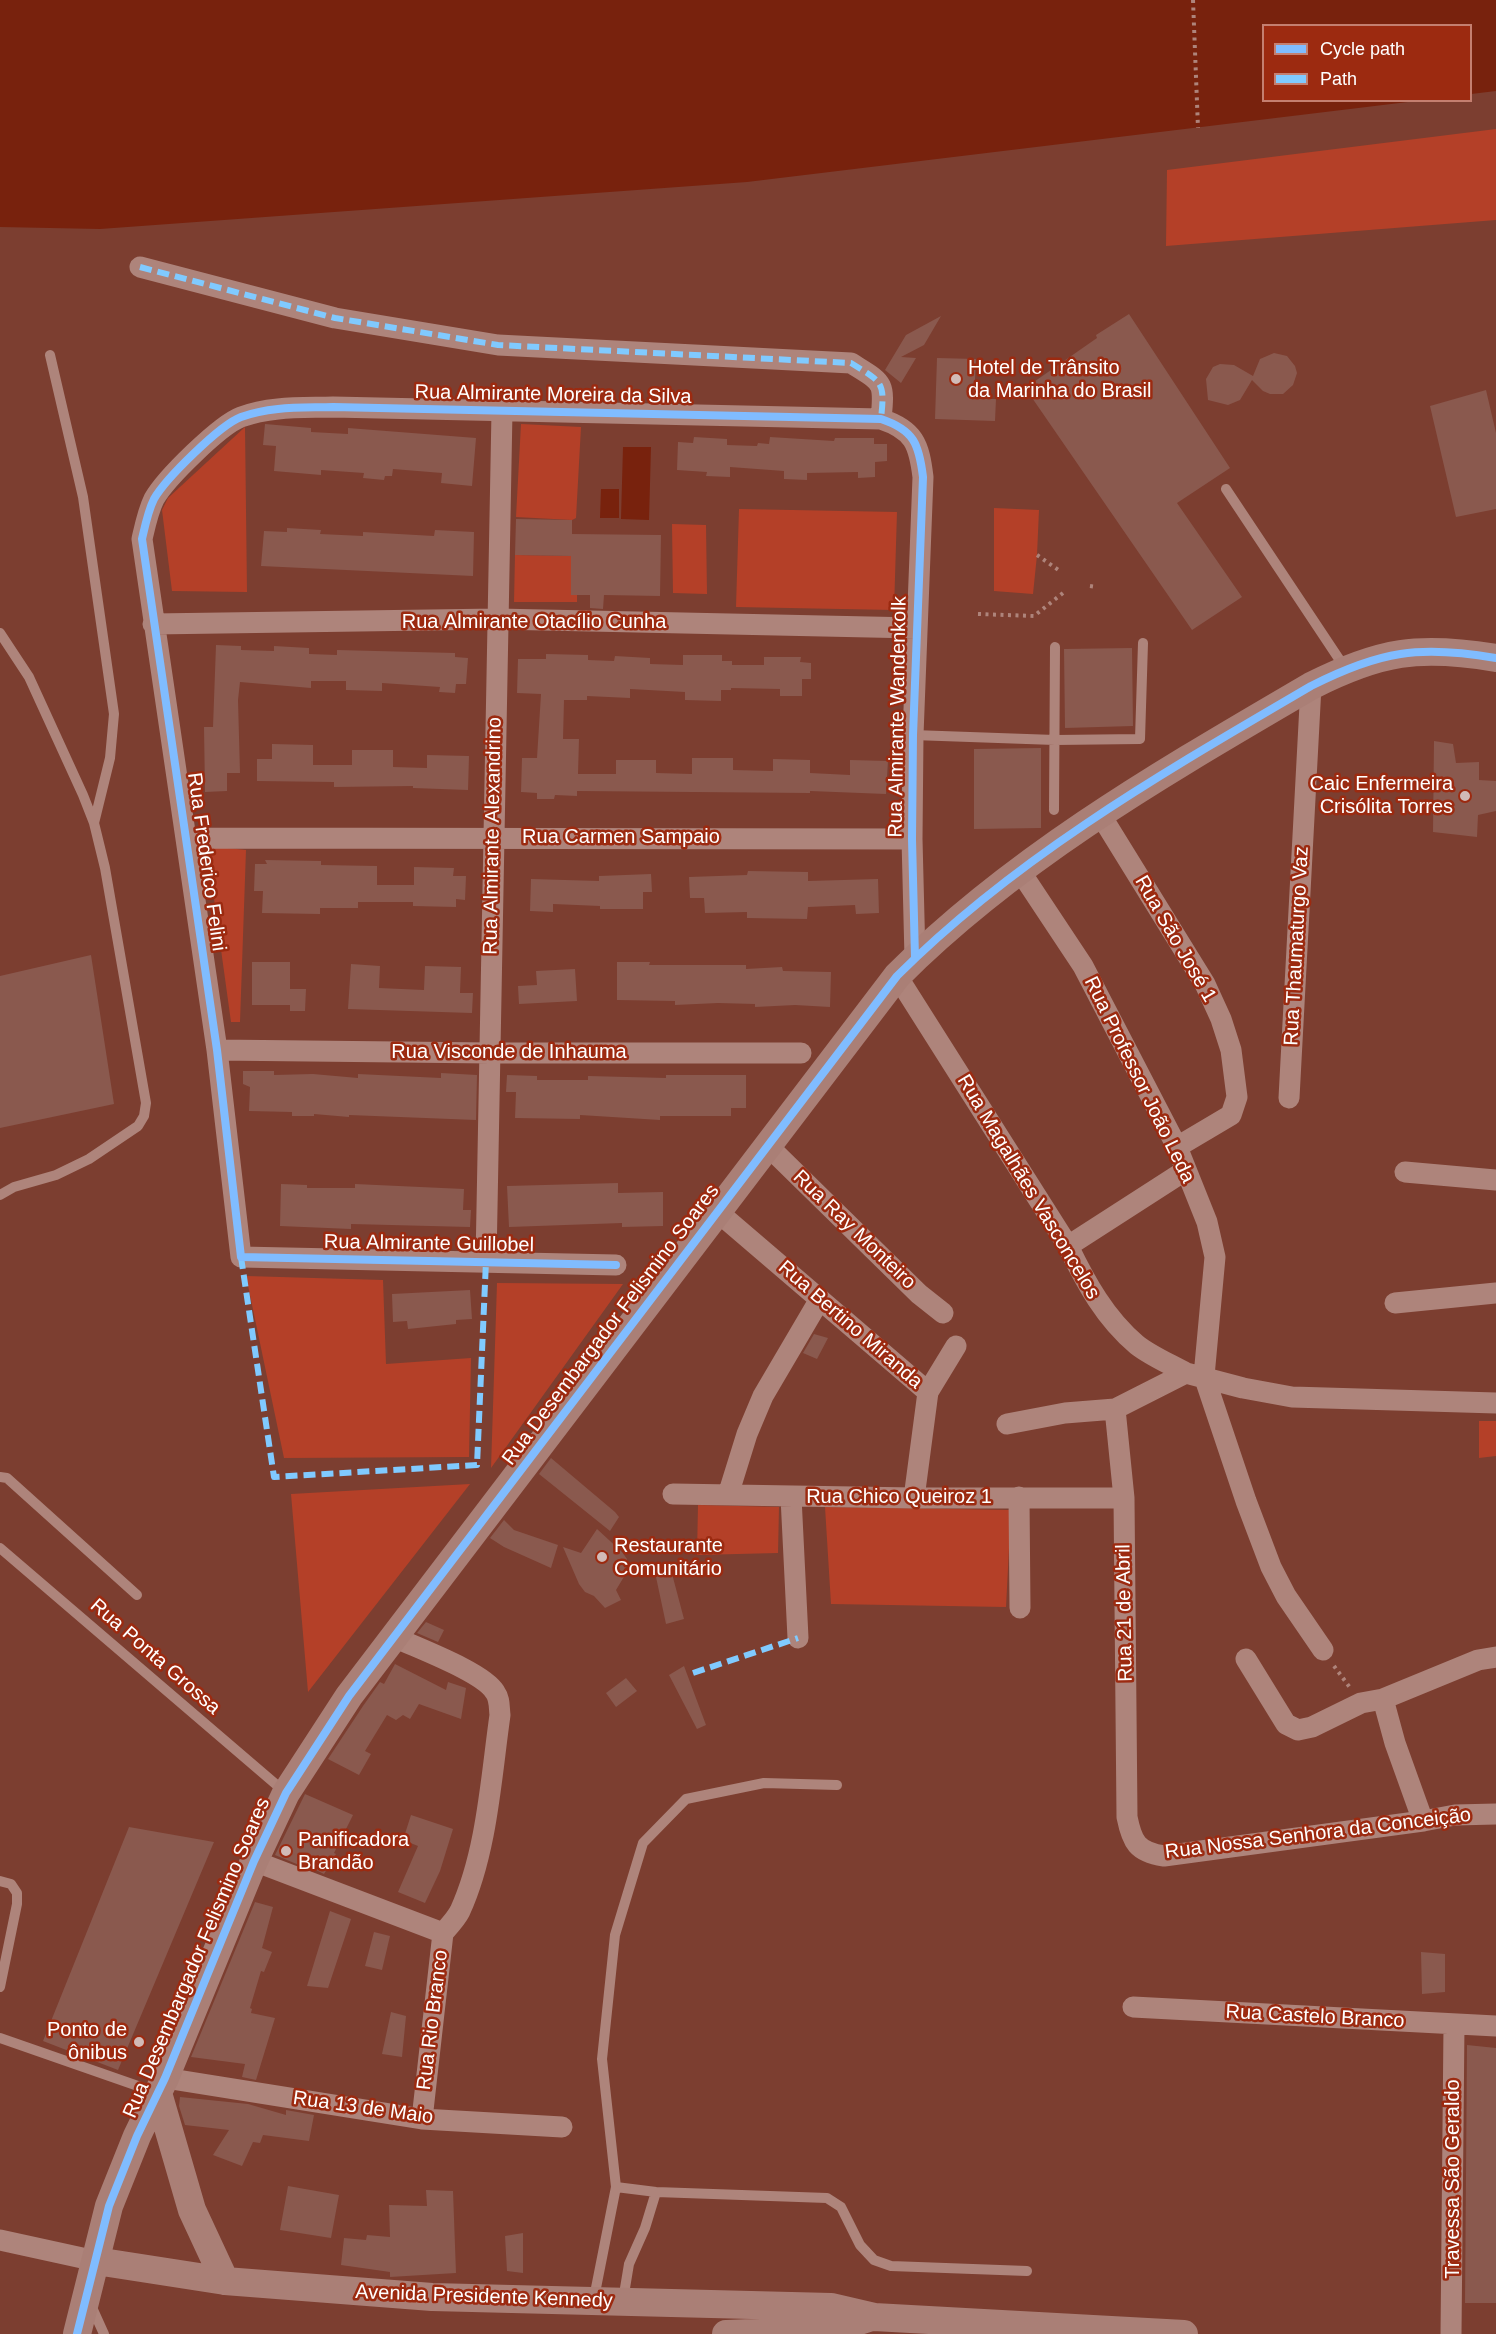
<!DOCTYPE html>
<html>
<head>
<meta charset="utf-8">
<style>
  body { margin:0 }
  #map { position:relative; width:1496px; height:2334px; overflow:hidden; background:#7c3e30; font-family:Arial,sans-serif }
  canvas { display:block }
  .legend { position:absolute; left:1262px; top:24px; width:210px; height:78px; box-sizing:border-box; background:#9c2a10; border:2px solid #c47f70; margin:0; padding:8px 10px; list-style:none; font-size:18px; color:#fff }
  .legend li { display:flex; align-items:center; gap:12px; height:30px }
  .legend b { width:30px; border:2px solid #c47f70 }
</style>
</head>
<body>
<div id="map">
<canvas width="1496" height="2334"></canvas>
<ul class="legend">
<li><b style="height:8px;background:#80bcff"></b>Cycle path</li>
<li><b style="height:8px;background:#80caff"></b>Path</li>
</ul>
</div>
<script>
const ctx = document.querySelector('canvas').getContext('2d');
ctx.lineJoin = 'round';
function fillPath(path, color) {
  ctx.fillStyle = color;
  ctx.fill(path, 'evenodd');
}
function stroke(path, color, width, dash) {
  ctx.strokeStyle = color;
  ctx.lineWidth = width;
  ctx.lineCap = dash ? 'butt' : 'round';
  ctx.setLineDash(dash || []);
  ctx.stroke(path);
}
function drawText(font, color, halo, rows, align = 'center') {
  ctx.font = font + ' Arial,sans-serif';
  ctx.lineWidth = 5;
  ctx.setLineDash([]);
  ctx.textBaseline = 'middle';
  ctx.strokeStyle = halo;
  ctx.fillStyle = color;
  for (const [text, x, y, turn = 0] of rows) {
    ctx.save();
    ctx.translate(x, y);
    ctx.rotate((+turn || 0) * Math.PI / 180);
    ctx.textAlign = isNaN(turn) ? turn : align;
    if (halo) ctx.strokeText(text, 0, 0);
    ctx.fillText(text, 0, 0);
    ctx.restore();
  }
}
fillPath(new Path2D(`
  M1496,129V220L1166,246L1167,170Z
  M521,424L581,427L576,518L572,520L516,517Z
  M245,427L247,592L172,591L162,510L168,498Z
  M994,508L1039,510L1037,555L1033,594L994,591Z
  M739,509L897,512L894,610L736,607Z
  M672,524L706,525L707,594L673,593Z
  M515,555L571,556V594L577,595V602H514Z
  M210,846L246,850L240,1022H231L207,848Z
  M246,1276L383,1280L386,1364L471,1358L469,1457L284,1458Z
  M497,1283L623,1284L491,1468Z
  M1479,1421H1496V1456L1479,1458Z
  M470,1484L308,1692L291,1494Z
  M698,1505L779,1507L778,1553L697,1555Z
  M825,1507L1011,1510L1006,1607L831,1604Z`), '#b44028');
fillPath(new Path2D(`
  M0,0H1496V91L1471,94L1470,26H1264V100L1416,101L747,182L100,229L0,227Z
  M623,447H651L649,520L621,519Z
  M601,489H619V518H600Z`), '#78220d');
fillPath(new Path2D(`
  M1129,314L1230,468L1177,503L1242,597L1192,630L1028,392V386L1097,338L1096,335Z
  M941,316L924,345L901,357L916,358L901,383L885,370L906,335Z
  M1274,353L1287,356L1295,366L1297,373L1293,385L1283,394H1270L1263,391L1252,380L1240,400L1228,405L1208,400L1206,379L1213,367L1220,364L1234,365L1253,376L1260,359Z
  M937,358L976,359L974,399H996L995,421L935,419Z
  M1486,390L1496,433V509L1456,517L1430,406Z
  M265,424L311,428V432L348,434V428L476,438L472,486L441,483L442,473L393,469L392,476H385L384,480L363,478L364,473L321,470V475L274,471L276,446L263,445Z
  M694,437L727,439V445L757,446L758,443L769,444L770,437L834,441L835,438H874V444H887V461L875,462V477L858,478V472L807,473V480L784,479V471L730,467V477L706,476L707,472L677,470L678,442L693,443Z
  M516,519L572,520V534L661,535L660,596L604,595L603,609L590,608V595H571V556L515,555Z
  M287,528L321,530L320,534L363,536V532L434,536L435,530L474,532L473,576L261,566L264,531L287,532Z
  M216,645L241,646V650L274,651V646L309,648V654L337,655V650L455,653V657L468,658L466,684H456L455,693L439,692L440,687L382,683V691L346,690V681H311V688L240,682L238,700L240,773H227V791L205,792L204,727H213Z
  M1132,648L1133,726L1065,728L1064,649Z
  M546,654L588,655V660L614,661L615,656L650,658V664L683,665V655H722V661H732V665H764V657H801L800,662L811,663V679H802V696H780V689L731,688V690H721V701L685,700V692L630,689V698L587,696V700H564L563,739H579L578,774H616V760H656V773L692,774V758H733V770L773,771V759L810,760V773L850,775V760L888,761L886,794L810,791V793L577,791V796L555,795L554,799H537V793L521,792L522,758H537L541,694L517,693L518,659H546Z
  M1434,741L1453,744L1456,763L1479,762V780L1496,781V811L1478,815L1477,837L1433,832Z
  M272,744L313,745V765H352V750H393V767L427,768V755L469,756L468,790L413,788V786L334,787V782L257,781V759H272Z
  M1041,748V828L974,829V749Z
  M265,860L321,861V865L377,866V885H414V867L454,868L453,876H466L465,900L456,899V907L413,906V902H358V908H320V914L262,913L263,891H254L255,864H267Z
  M748,871L808,872V881L878,879L879,913L856,914L855,905L808,907L807,919L747,918V912L705,913L704,898H690L689,877L747,875Z
  M651,874L652,892H643V909H600V906L553,904V912L530,911L531,879L599,881V876Z
  M91,955L114,1104L0,1128V976Z
  M252,962H290V989H306L305,1011H290V1005H252Z
  M617,962H650L649,965H746V969L782,967L783,971L831,972L830,1007L795,1005L755,1007V1004L718,1003L675,1005V1001L617,1000Z
  M351,964L380,966L379,988L424,990L425,966L461,967L460,993H473L472,1013L348,1009Z
  M575,969L577,1001L519,1004L518,986L537,985L536,971Z
  M243,1071H274V1075L313,1074L358,1078V1074L441,1078V1073L477,1075L476,1120L349,1115V1117L314,1114V1116H292V1112L249,1111L250,1087L243,1084Z
  M507,1075L537,1076V1080H588V1076L666,1078V1075H746V1108H731V1116H660V1120L580,1115V1119L515,1118L516,1092H506Z
  M618,1183V1193L663,1192V1226L622,1227V1223L509,1227L507,1186Z
  M281,1184L307,1185V1188H355V1184L464,1189L463,1210H471L470,1227L351,1224V1229L280,1226Z
  M470,1290L472,1319L456,1320V1324L408,1329L407,1321L393,1322L392,1294Z
  M814,1334L828,1338L817,1359L803,1353Z
  M551,1458L615,1512L619,1517L610,1531L539,1474Z
  M504,1520L514,1530L558,1545L551,1568L504,1547L490,1538Z
  M597,1529L622,1552L627,1559L625,1575L616,1590L621,1600L605,1608L594,1596L585,1592L579,1584L563,1547L581,1553Z
  M671,1570L684,1619L666,1624L656,1577L660,1571Z
  M426,1622L444,1630L438,1642L417,1633Z
  M395,1664L446,1690L448,1682L466,1688L461,1719L419,1704L410,1719L403,1715L396,1720L387,1715L365,1751L371,1754L359,1775L328,1759L363,1706L380,1682L384,1684Z
  M684,1666L706,1725L697,1729L669,1675Z
  M626,1678L637,1691L616,1707L606,1693Z
  M305,1794L353,1815L334,1853L336,1854L324,1874L300,1862L299,1865L275,1855Z
  M411,1815L453,1829L440,1871L425,1903L398,1892L418,1846L403,1840Z
  M129,1827L214,1842L118,2070L43,2041Z
  M255,1902L273,1907L262,1948L272,1952L264,1972L261,1971L250,2008L252,2009L251,2013L275,2018L256,2080L242,2077L245,2064L191,2057Z
  M330,1911L351,1919L328,1988L307,1986Z
  M374,1932L390,1936L382,1970L365,1966Z
  M1421,1952L1445,1954V1992L1422,1994Z
  M391,2012L406,2016L402,2057L382,2054Z
  M1467,2045L1496,2048V2303H1465Z
  M180,2097L248,2104L286,2115V2110L314,2115L309,2141L263,2135L260,2143L253,2142L242,2166L213,2155L229,2130L185,2125L179,2106Z
  M288,2186L339,2195L331,2238L280,2230Z
  M426,2190L453,2191L456,2273L390,2277V2272L341,2265L344,2238L366,2240L367,2235L390,2237L389,2205L427,2206Z
  M523,2233V2273L507,2271L505,2236Z`), '#8a594e');
stroke(new Path2D(`
  M1193,0L1198,128
  M1037,555L1060,571
  M1090,586L1097,587
  M978,614L1034,616L1063,593
  M1334,1666L1351,1689`), '#ae847b', 4, [3, 4.5]);
stroke(new Path2D(`
  M50,355L83,497L114,714L110,758L94,823
  M1226,489L1345,668
  M0,633L29,677L83,795L94,823L105,868L146,1103L144,1116L138,1126L89,1159L56,1175L14,1187L0,1195
  M913,735L1055,740L1140,739L1143,643
  M1054,810L1055,647
  M0,1477L7,1478L137,1595
  M0,1548L286,1793
  M0,1881L11,1884L17,1893V1904L0,1987
  M0,2038L158,2093
  M616,2187L656,2192L827,2198L841,2207L860,2245L874,2260L891,2266L1027,2271
  M594,2298L616,2187L602,2059L615,1935L643,1843L686,1799L764,1783L837,1785
  M623,2300L629,2264L645,2228L656,2192
  M90,2303L104,2334`), '#ae847b', 10);
stroke(new Path2D(`
  M140,267L335,318L498,345L851,363C883,383 885,381 881,419
  M153,624L497,619L916,628
  M1100,814L1205,984L1221,1019L1231,1050L1237,1097L1231,1115L1177,1147
  M186,838L912,839
  M1020,871L1083,966L1177,1147L1207,1222L1215,1257L1204,1376L1246,1501L1271,1567L1286,1596L1323,1650
  M897,976L1068,1246C1086,1283 1105,1318 1137,1345C1151,1356 1170,1364 1186,1373
  M217,1050L490,1053H801
  M1289,1098L1311,686
  M767,1145L919,1294L943,1313
  M1405,1172L1496,1180
  M719,1213L928,1392
  M1068,1246L1186,1170
  M486,1261L502,411
  M616,1265L241,1257L217,1050L142,539C145,526 148,511 154,499C166,478 220,425 241,417C271,406 302,408 333,407L881,419C914,430 919,444 923,477L913,735L912,839L915,958
  M1395,1303L1496,1293
  M1115,1409L1124,1498L1127,1817C1132,1842 1137,1852 1164,1856L1423,1821L1455,1815L1496,1814
  M1007,1424L1065,1413L1115,1409L1186,1373L1243,1388L1292,1397L1496,1403
  M673,1494L914,1498H1124
  M728,1495L747,1434L763,1396L820,1299
  M791,1497L798,1638
  M1019,1497L1020,1608
  M914,1498L928,1392L956,1346
  M394,1637C417,1648 483,1672 495,1692C500,1699 499,1707 500,1715C491,1778 487,1852 460,1911C456,1919 449,1926 443,1933L422,2119
  M1246,1659L1286,1724L1298,1730L1312,1727L1361,1703L1383,1699L1478,1660L1496,1657
  M1383,1699L1395,1743L1423,1821
  M254,1861L443,1933
  M1133,2007L1496,2026
  M165,2078L422,2119L562,2127
  M0,2240L96,2261
  M1451,2334L1454,2025`), '#ae847b', 21);
stroke(new Path2D(`
  M158,2093L192,2210L225,2281
  M96,2261L225,2281L432,2297L831,2307L874,2317L1184,2334
  M77,2334L109,2206L137,2136L165,2078L254,1861L286,1793L349,1696L897,976C1017,856 1166,771 1311,686C1380,651 1419,645 1496,658
  M726,2334L830,2330L872,2317`), '#aa7f76', 28);
stroke(new Path2D(`
  M140,267L335,318L498,345L851,363C883,383 885,381 881,419
  M241,1257L274,1477L477,1465L486,1261
  M693,1673L798,1638`), '#80caff', 6, [12, 6]);
stroke(new Path2D(`
  M616,1265L241,1257L217,1050L142,539C145,526 148,511 154,499C166,478 220,425 241,417C271,406 302,408 333,407L881,419C914,430 919,444 923,477L913,735L912,839L915,958
  M77,2334L109,2206L137,2136L165,2078L254,1861L286,1793L349,1696L897,976C1017,856 1166,771 1311,686C1380,651 1419,645 1496,658`), '#80bcff', 8);
for (const [x, y, r, color] of [
  [956,379,6,"#d1bbb7"],
  [1465,796,6,"#d1bbb7"],
  [602,1557,6,"#d1bbb7"],
  [286,1851,6,"#d1bbb7"],
  [139,2042,6,"#d1bbb7"]
]) {
  const dot = new Path2D();
  dot.arc(x, y, r, 0, 2 * Math.PI);
  ctx.fillStyle = color;
  ctx.fill(dot);
  stroke(dot, '#9c2a10', 2);
}
drawText('20px', '#fff', '#9c2a10', [
  ["Hotel de Trânsito",968,368],
  ["da Marinha do Brasil",968,391],
  ["Caic Enfermeira",1453,784,"right"],
  ["Crisólita Torres",1453,807,"right"],
  ["Restaurante",614,1546],
  ["Comunitário",614,1569],
  ["Panificadora",298,1840],
  ["Brandão",298,1863],
  ["Ponto de",127,2030,"right"],
  ["ônibus",127,2053,"right"]
], 'left');
drawText('20px', '#fff', '#9c2a10', [
  ["Rua Almirante Moreira da Silva",553,395,1],
  ["Rua Almirante Otacílio Cunha",534,622],
  ["Rua Almirante Wandenkolk",898,717,-89],
  ["Rua Almirante Alexandrino",493,836,-89],
  ["Rua Carmen Sampaio",621,837],
  ["Rua Frederico Felini",206,862,82],
  ["Rua São José 1",1175,939,60],
  ["Rua Thaumaturgo Vaz",1297,946,-87],
  ["Rua Visconde de Inhauma",509,1052],
  ["Rua Professor João Leda",1139,1080,64],
  ["Rua Magalhães Vasconcelos",1028,1187,59],
  ["Rua Ray Monteiro",854,1230,44],
  ["Rua Almirante Guillobel",429,1244,1],
  ["Rua Desembargador Felismino Soares",611,1325,-53],
  ["Rua Bertino Miranda",850,1325,41],
  ["Rua Chico Queiroz 1",899,1497],
  ["Rua 21 de Abril",1125,1613,-91],
  ["Rua Ponta Grossa",155,1657,41],
  ["Rua Nossa Senhora da Conceição",1318,1834,-7],
  ["Rua Desembargador Felismino Soares",197,1958,-67],
  ["Rua Castelo Branco",1315,2017,3],
  ["Rua Rio Branco",433,2020,-83],
  ["Rua 13 de Maio",363,2108,8],
  ["Travessa São Geraldo",1453,2179,-90],
  ["Avenida Presidente Kennedy",484,2297,2]
]);
</script>
</body>
</html>
